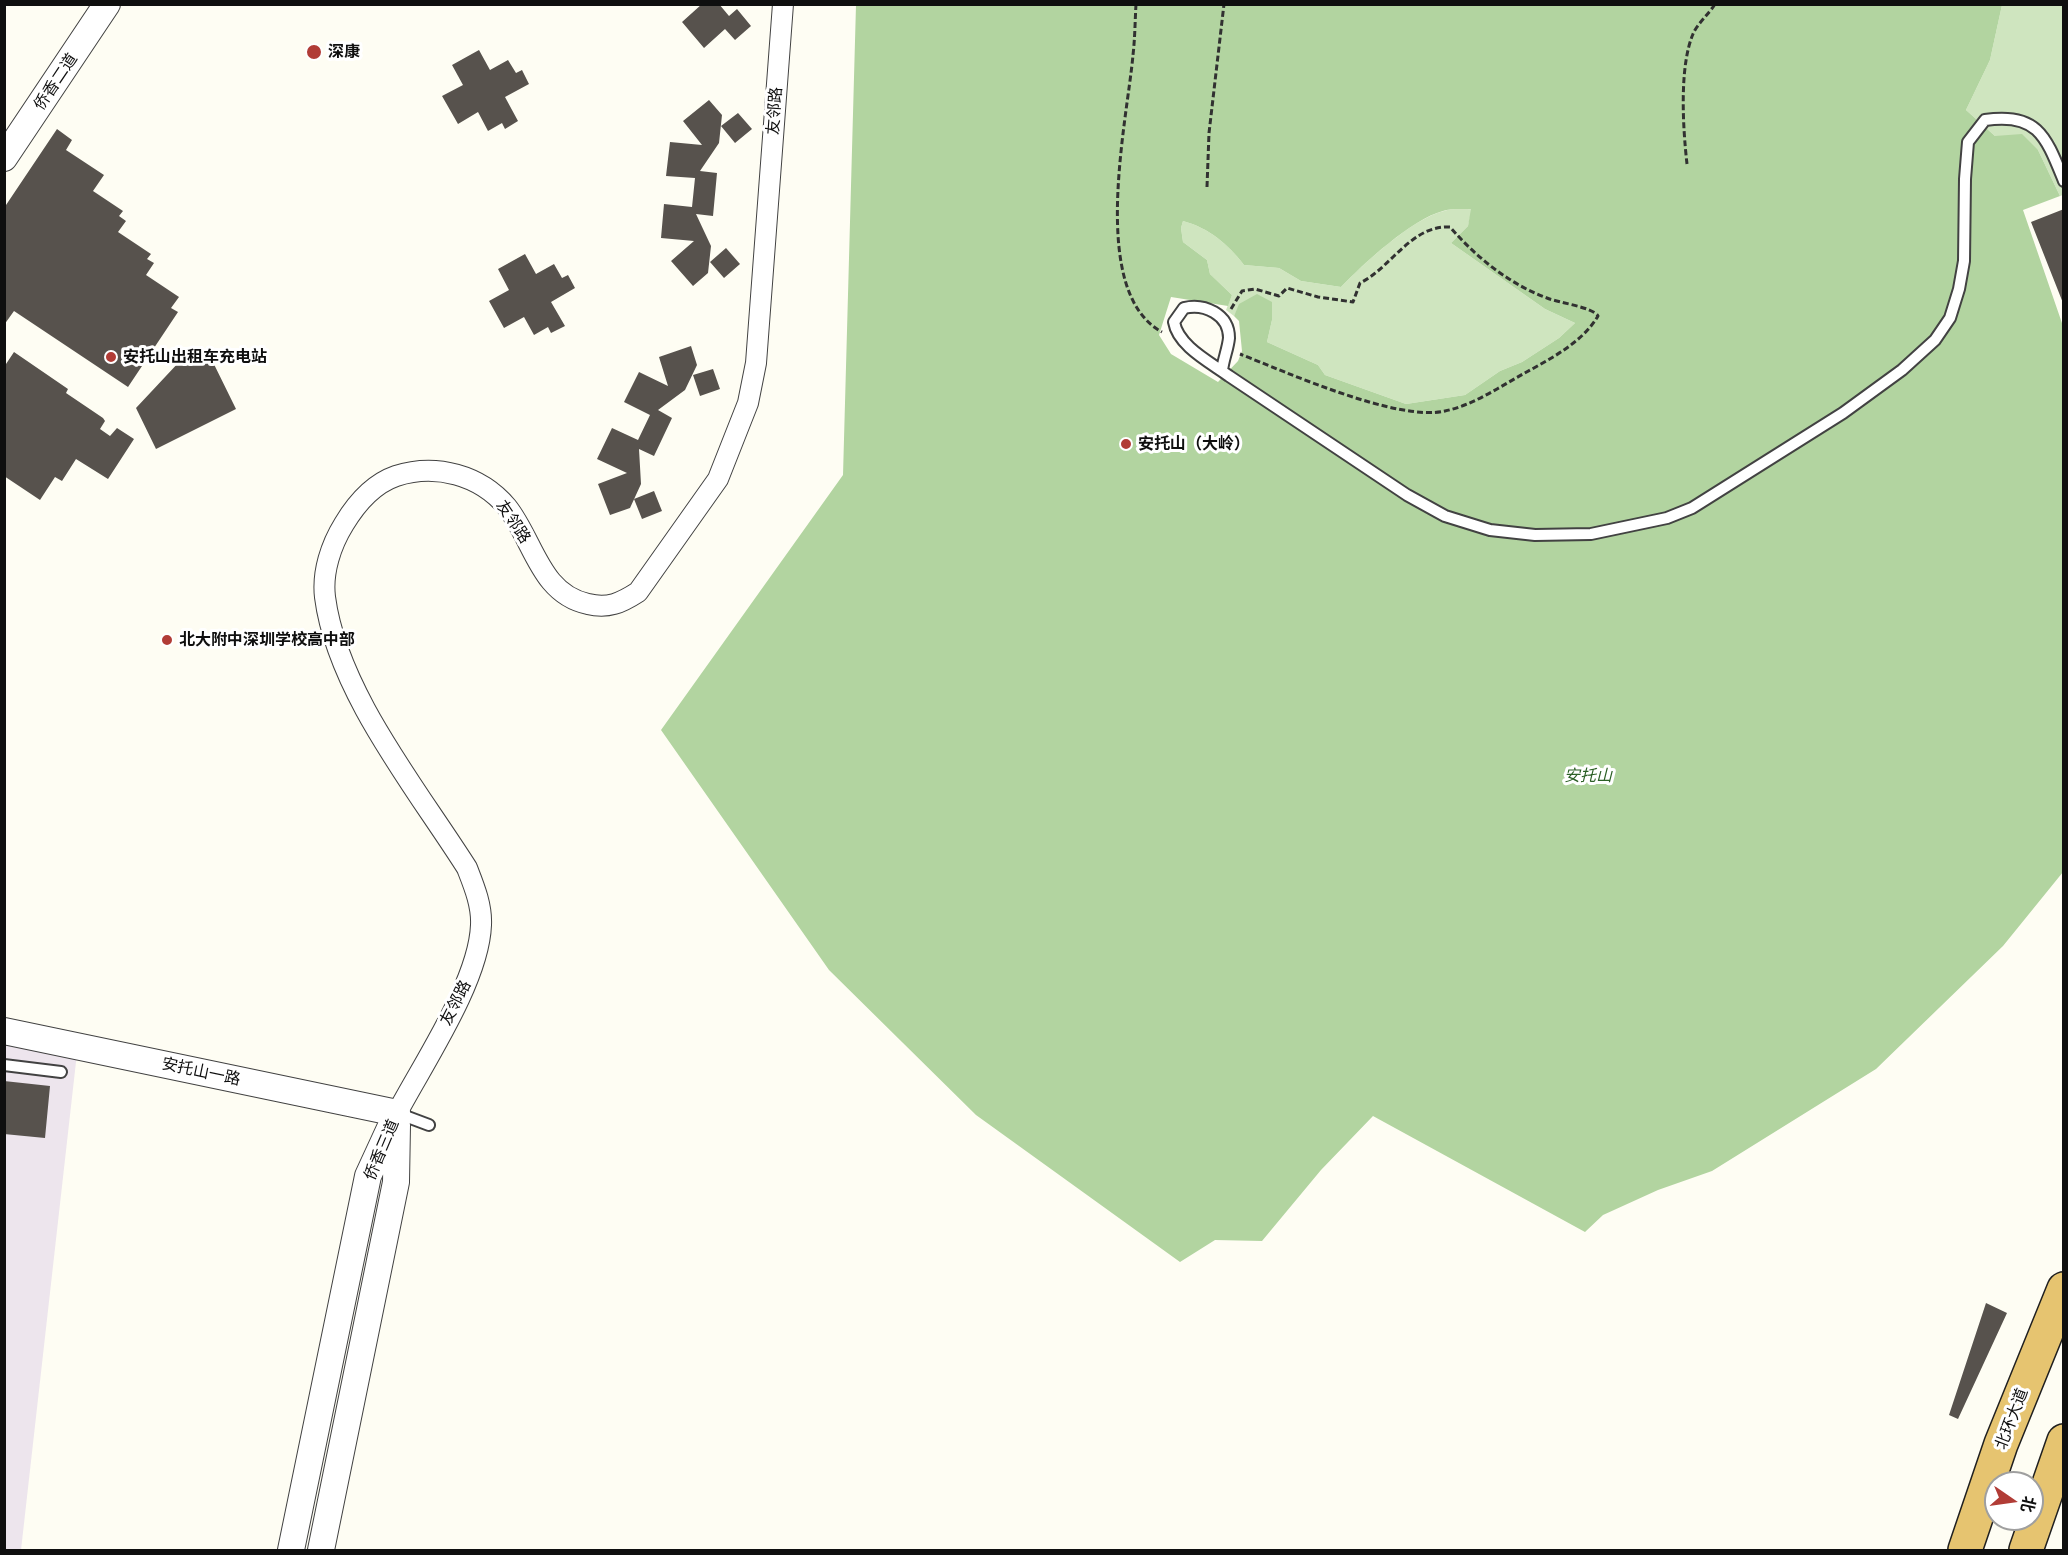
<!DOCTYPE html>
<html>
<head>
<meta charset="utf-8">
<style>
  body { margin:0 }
  #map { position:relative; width:2068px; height:1555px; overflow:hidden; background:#fefdf3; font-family:Literata,"Noto Sans SC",serif }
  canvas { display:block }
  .frame { position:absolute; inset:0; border:6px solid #0f0f0f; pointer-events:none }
  .north { position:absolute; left:1984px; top:1471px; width:60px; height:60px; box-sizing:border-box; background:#fff; border:2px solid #9f9f9f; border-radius:50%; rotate:103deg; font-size:16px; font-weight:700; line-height:24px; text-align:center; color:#0f0f0f }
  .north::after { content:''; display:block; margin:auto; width:21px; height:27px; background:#b13c36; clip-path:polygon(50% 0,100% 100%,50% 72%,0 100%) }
</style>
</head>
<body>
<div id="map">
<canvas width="2068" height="1555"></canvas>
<div class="frame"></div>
<div class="north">北</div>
</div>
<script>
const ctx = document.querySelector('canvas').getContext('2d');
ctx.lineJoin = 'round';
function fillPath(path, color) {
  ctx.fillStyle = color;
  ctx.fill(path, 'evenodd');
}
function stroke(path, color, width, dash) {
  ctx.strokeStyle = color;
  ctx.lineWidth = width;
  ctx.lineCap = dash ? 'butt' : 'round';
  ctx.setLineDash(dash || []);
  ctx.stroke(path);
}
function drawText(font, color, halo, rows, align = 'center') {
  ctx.font = font + ' Literata,"Noto Sans SC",serif';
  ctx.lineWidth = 6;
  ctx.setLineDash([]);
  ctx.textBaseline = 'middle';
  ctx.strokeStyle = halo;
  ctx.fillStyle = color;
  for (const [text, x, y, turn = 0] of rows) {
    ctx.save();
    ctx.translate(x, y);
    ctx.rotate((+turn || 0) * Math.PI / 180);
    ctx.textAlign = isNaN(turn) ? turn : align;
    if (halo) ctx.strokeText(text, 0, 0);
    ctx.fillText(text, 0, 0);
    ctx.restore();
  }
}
fillPath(new Path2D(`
  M5,1043L77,1053L21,1550H5Z`), '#ede5ed');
fillPath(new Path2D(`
  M2002,5H2063V195L2060,196L2038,150L1995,136L1966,110L1990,60Z
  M1472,209L1468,226L1451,243L1545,309L1575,323L1559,338L1522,362L1500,371L1465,395L1406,404L1325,375L1318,365L1267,342L1272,320L1240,304L1234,316L1226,310L1232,295L1210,274L1207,260L1183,242L1181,228L1183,221C1209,228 1228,244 1244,265L1279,268L1301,281L1341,287C1363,264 1413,218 1444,211C1452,208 1463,210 1472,209Z`), '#cfe5bf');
fillPath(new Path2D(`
  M856,5H2002L1990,60L1966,110L1995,136L2022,134L2038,150L2060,196L2023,210L2063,326V872L2003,946L1876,1069L1712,1171L1658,1190L1603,1215L1585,1232L1373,1116L1321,1170L1262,1241L1215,1240L1180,1262L976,1115L829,970L661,730L843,475ZM1471,209L1468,226L1451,243L1545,309L1575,323L1559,338L1522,362L1500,371L1465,395L1406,404L1325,375L1318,365L1267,342L1272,320V302L1257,294L1239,304L1234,316L1239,321L1242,351L1238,361L1218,382L1171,354L1159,335L1171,297L1228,306L1232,295L1210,274L1207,260L1183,242L1181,228L1183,221C1209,228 1228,244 1244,265L1279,268L1301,281L1341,287C1363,264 1412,219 1443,211C1452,208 1463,210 1471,209Z`), '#b2d4a0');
fillPath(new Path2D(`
  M702,4H719L729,16L737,9L751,26L735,40L725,29L704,48L682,22Z
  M479,50L490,70L508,60L516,73L522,70L529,84L505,97L518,121L505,129L502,123L488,131L478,112L458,124L442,96L463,85L452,65Z
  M709,100L722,115L719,143L700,171L717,173L713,216L696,214L711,246L708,273L693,286L671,261L694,241L661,238L664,204L692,207L695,178L666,176L670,142L702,145L683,121Z
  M738,113L752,129L735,143L721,126Z
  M57,129L72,140L66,150L104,175L93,191L123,211L119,216L126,221L118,232L151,254L147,259L154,263L146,275L179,297L171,308L178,312L128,387L14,311L4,325V208Z
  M2064,209V303H2063L2031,222Z
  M726,248L740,264L724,278L710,262Z
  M525,254L536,274L554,264L562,278L568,275L575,288L551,302L565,326L551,333L548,327L534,335L524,317L504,328L489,301L509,290L498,269Z
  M691,346L697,365L685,390L658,410L672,418L654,456L639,449L641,484L630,508L610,515L598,484L627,473L597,459L612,428L638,440L650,415L624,402L639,372L668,386L659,357Z
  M206,348L236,409L156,449L136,408L180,361Z
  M14,352L68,389L66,393L103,418L105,421L100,429L110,436L117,428L134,439L108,479L76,459L62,481L55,477L40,500L4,476V367Z
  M713,369L720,389L700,396L693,375Z
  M654,491L662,511L642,519L634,499Z
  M4,1081L50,1086L45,1138L4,1134Z
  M1986,1303L2007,1313L1958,1419L1949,1415Z`), '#57524d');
const service = new Path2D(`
  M1222,371C1223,360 1228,349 1229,338C1229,314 1204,303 1184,308L1174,322C1178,346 1210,362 1229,376L1407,495L1445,516L1490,530L1535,535L1591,534L1667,518L1692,508L1843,413L1902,370L1935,340L1950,318L1959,289L1964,261L1965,179L1968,142L1985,120C2038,112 2046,137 2064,181
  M4,1065L61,1072
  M397,1113L429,1125`);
const minor = new Path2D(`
  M397,1113C424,1062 479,981 481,925C482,905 474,886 467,868C417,789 337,691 325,597C322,572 331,545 344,524C356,504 373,484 396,476C436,463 480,475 507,507C534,541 540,594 588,604C608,609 621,603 638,592L718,479L748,403L756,363L783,4`);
const tertiary = new Path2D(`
  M4,158L107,4
  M4,1031L397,1113
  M291,1550L368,1176L397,1113
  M321,1550L396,1182L397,1125`);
const trunk = new Path2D(`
  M1965,1550L2001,1444L2064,1289
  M2026,1550L2064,1441`);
stroke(service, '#424242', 14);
stroke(minor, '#424242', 22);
stroke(tertiary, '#424242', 28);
stroke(trunk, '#202020', 36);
stroke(new Path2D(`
  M1136,4C1135,21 1135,38 1133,55C1127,122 1088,292 1162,332
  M1687,164C1683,129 1679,67 1693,34C1697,24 1709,14 1715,4
  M1207,187L1209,133L1224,4
  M1231,309L1242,291L1255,289L1279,296L1287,288L1318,297L1353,302L1360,283C1391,268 1411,225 1450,227C1476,257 1509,284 1547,298C1559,303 1593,307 1598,316C1582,343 1550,359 1523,374C1498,388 1473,405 1445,411C1397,422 1286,372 1240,354`), '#313131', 3, [6, 3]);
stroke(service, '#fff', 10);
stroke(minor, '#fff', 20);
stroke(tertiary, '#fff', 26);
stroke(trunk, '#e6c470', 33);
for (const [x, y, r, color] of [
  [314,52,8,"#b13c36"],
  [111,357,6,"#b13c36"],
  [1126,444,6,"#b13c36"],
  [167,640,6,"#b13c36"]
]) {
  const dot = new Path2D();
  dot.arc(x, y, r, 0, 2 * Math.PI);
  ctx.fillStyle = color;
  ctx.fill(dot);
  stroke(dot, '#fff', 2);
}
drawText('bold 16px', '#0f0f0f', '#fff', [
  ["深康",328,52],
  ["安托山出租车充电站",123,357],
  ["安托山（大岭）",1138,444],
  ["北大附中深圳学校高中部",179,640]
], 'left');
drawText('16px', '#0f0f0f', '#fff', [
  ["侨香二道",56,82,-56],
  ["友邻路",775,111,-86],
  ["友邻路",513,522,56],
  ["友邻路",456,1003,-63],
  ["安托山一路",201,1072,12],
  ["侨香三道",382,1150,-67],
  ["北环大道",2012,1419,-69]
]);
drawText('italic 16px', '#2c6026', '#fff', [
  ["安托山",1588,776]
]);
</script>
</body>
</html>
